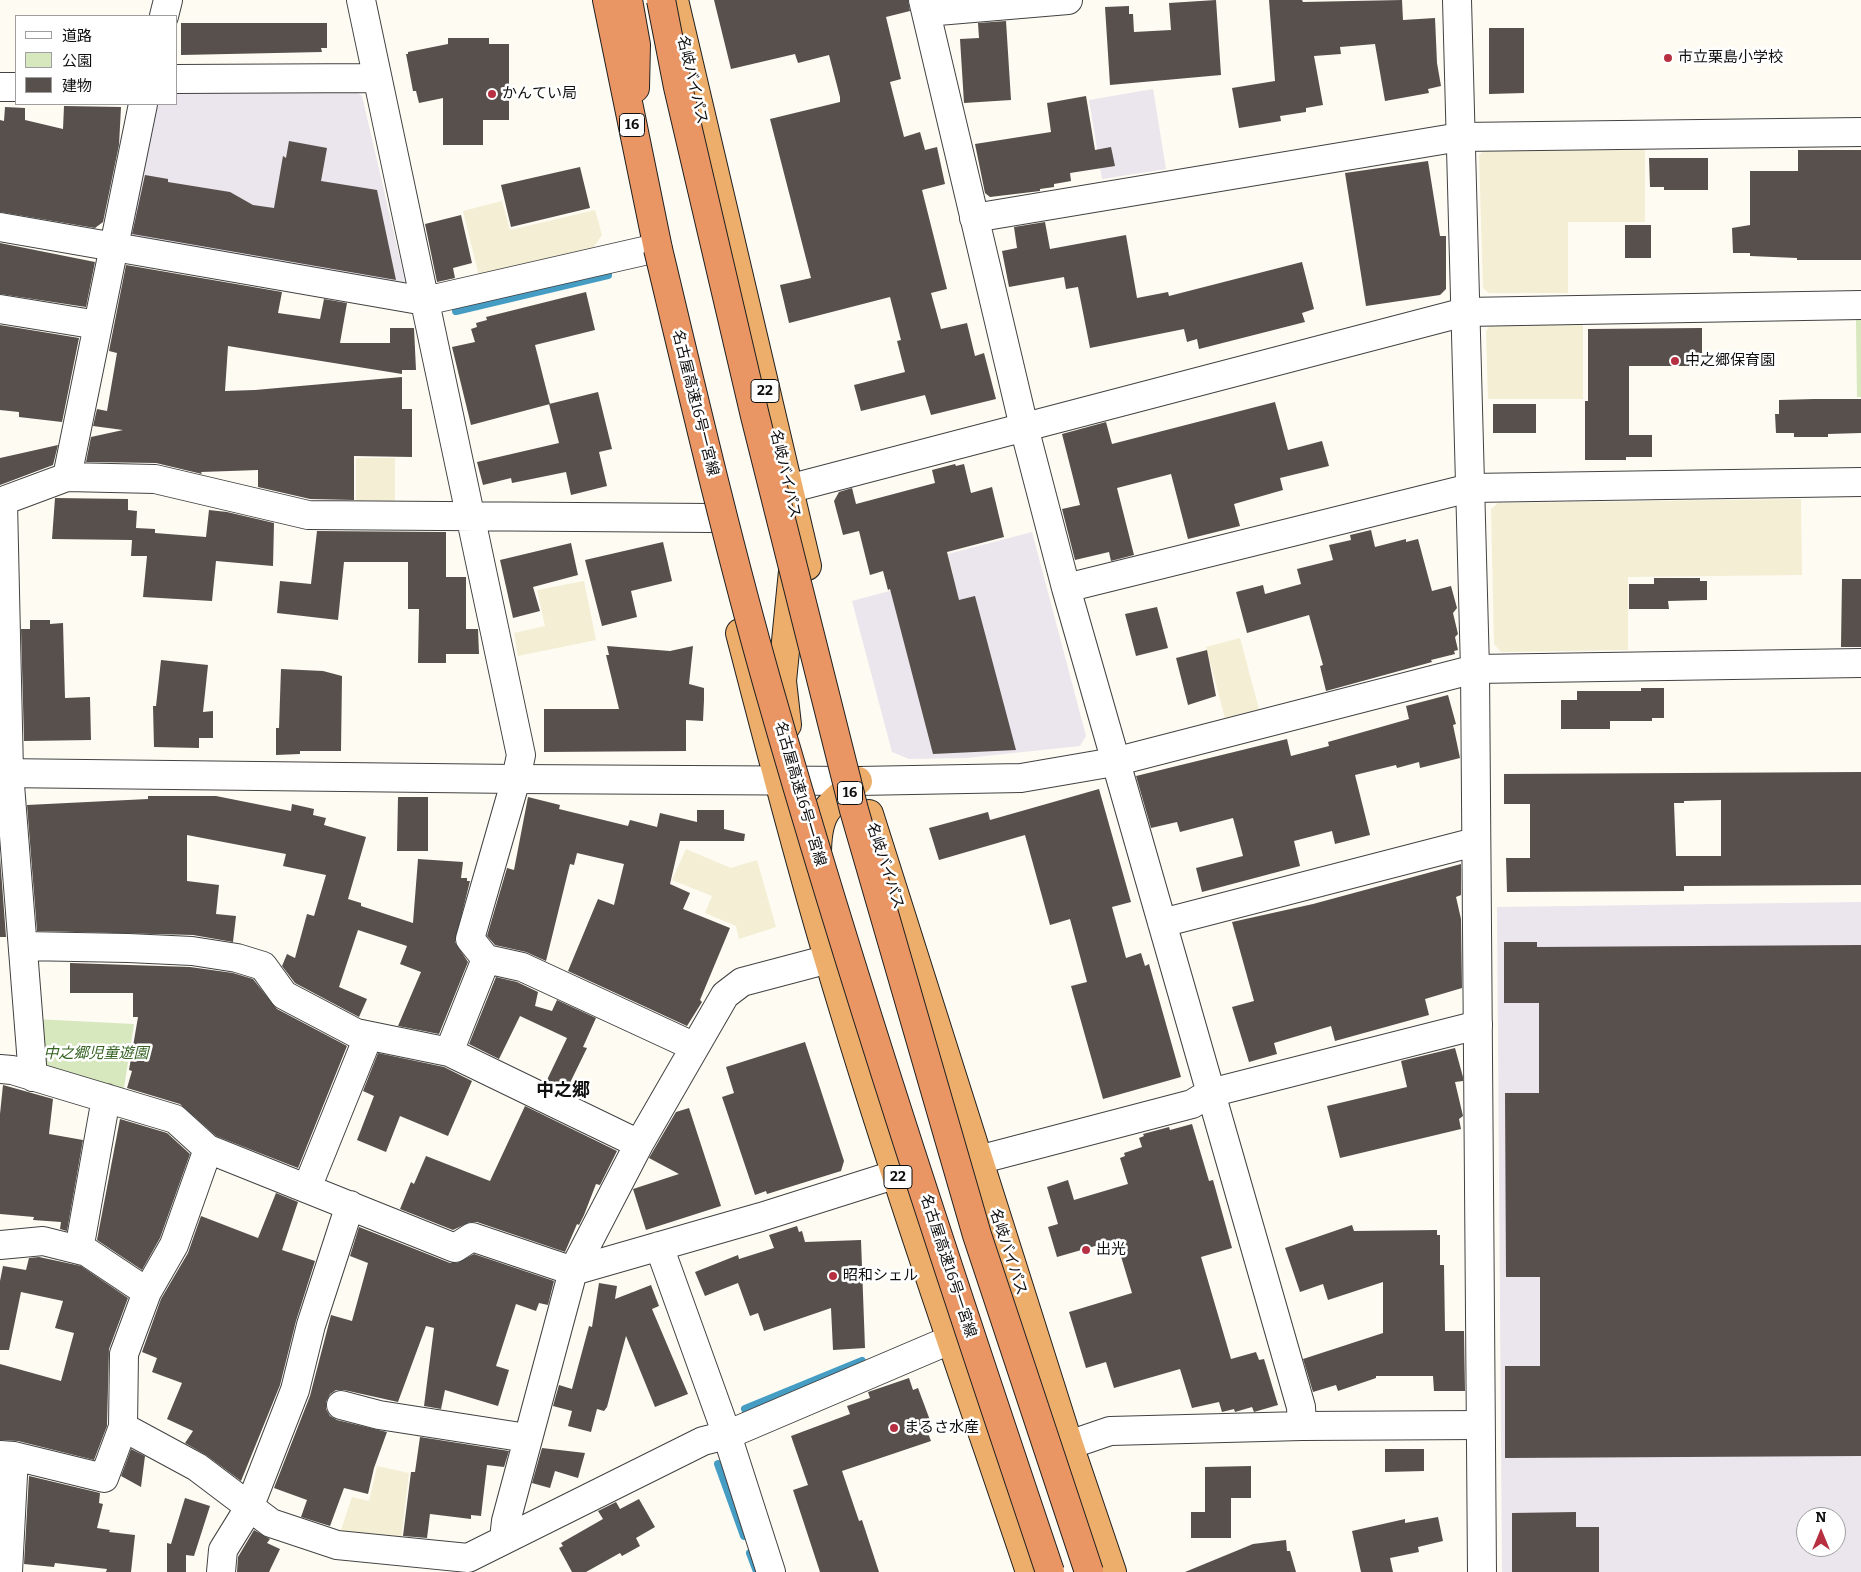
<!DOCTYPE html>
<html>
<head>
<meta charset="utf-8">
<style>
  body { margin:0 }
  #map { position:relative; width:1861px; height:1572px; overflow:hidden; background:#fefbf2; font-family:Bitter,"Noto Sans JP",serif }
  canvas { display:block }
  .legend { position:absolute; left:15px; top:15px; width:162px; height:90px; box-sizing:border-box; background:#fff; border:1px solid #9f9f9f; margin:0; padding:6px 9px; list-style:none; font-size:15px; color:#0f0f0f }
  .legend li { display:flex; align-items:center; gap:10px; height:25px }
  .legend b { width:25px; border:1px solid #9f9f9f }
  .north { position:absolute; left:1796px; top:1507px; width:50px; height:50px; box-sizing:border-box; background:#fff; border:1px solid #9f9f9f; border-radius:50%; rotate:0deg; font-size:14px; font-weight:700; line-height:20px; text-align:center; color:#0f0f0f }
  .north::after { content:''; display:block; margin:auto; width:18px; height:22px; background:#b73042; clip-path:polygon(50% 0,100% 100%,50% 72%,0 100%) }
</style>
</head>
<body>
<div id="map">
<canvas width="1861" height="1572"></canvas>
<ul class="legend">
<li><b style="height:6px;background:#fff"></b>道路</li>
<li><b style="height:14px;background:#d7e7be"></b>公園</li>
<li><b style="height:14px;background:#57504c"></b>建物</li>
</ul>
<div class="north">N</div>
</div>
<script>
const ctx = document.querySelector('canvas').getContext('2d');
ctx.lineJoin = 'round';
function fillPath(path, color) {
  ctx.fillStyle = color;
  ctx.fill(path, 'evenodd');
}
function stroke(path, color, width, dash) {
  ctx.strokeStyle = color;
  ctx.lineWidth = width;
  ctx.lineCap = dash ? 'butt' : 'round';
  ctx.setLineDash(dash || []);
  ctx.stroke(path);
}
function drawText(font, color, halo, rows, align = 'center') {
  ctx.font = font + ' Bitter,"Noto Sans JP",serif';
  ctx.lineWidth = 5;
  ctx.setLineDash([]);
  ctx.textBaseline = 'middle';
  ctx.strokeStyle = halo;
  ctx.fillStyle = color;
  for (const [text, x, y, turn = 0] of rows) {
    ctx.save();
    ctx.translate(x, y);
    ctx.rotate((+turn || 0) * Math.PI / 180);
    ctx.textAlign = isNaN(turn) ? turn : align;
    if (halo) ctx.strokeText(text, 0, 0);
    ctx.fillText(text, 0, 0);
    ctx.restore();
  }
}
fillPath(new Path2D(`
  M1153,89L1166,169L1102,179L1089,100Z
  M176,90H354L362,96L405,281L399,287L132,236L127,228L155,104H176Z
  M1032,532L1086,736L1080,746L966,758L909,759L892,752L852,601L953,574L948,554Z
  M1861,902V1572H1502L1497,907ZM1806,1517H1836V1547H1806Z`), '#ebe5ed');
fillPath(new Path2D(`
  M1645,149V222H1568V293H1489L1483,288L1479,155L1485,150Z
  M502,201L510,230L595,210L602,235L593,248L479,276L463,211Z
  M1491,324H1583V399H1488L1486,331Z
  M356,458H395V504H356Z
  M1801,499L1802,575L1628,577V650L1501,652L1494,644L1491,509L1498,503Z
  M584,581L596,640L518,656L514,633L545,626L537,590Z
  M1240,638L1259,709L1225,718L1206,647Z
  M686,849L731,868L757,860L776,927L739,939L736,926L705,913L712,896L672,880Z
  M377,1466L409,1473L401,1540L340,1533L352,1497L369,1501Z`), '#f3eed4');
fillPath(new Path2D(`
  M1856,320H1861V397H1857Z
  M35,1019L134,1024L123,1094L39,1072Z`), '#d7e7be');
stroke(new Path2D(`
  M456,311L608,275
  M745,1409L862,1361
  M718,1464L744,1536
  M750,1553L756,1569`), '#469dc4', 8);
fillPath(new Path2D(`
  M714,0H908L910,11L886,17L901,79L890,82L904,137L920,132L925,150L937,147L945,184L922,190L947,289L931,293L941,329L967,323L975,356L984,353L996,399L931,415L925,395L861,411L854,385L905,372L897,341L901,340L890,297L789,323L780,285L811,278L770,119L840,102V97L829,55L798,63L795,54L731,69Z
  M1216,0L1221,75L1110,85L1105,7L1129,6V14H1133L1134,32L1171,30L1169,3Z
  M1269,0H1302L1303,2L1402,0L1403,20L1435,18L1437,63L1441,86L1428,89L1429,93L1385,101L1375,44L1340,47L1341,54L1314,56L1323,105L1306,108V112L1280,116L1281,121L1239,128L1232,88L1275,81Z
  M1006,21L1011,100L964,103L960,39L979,38L978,23Z
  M181,23H327V48H321L322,52L181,55Z
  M1489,28H1524V93L1489,94Z
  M448,38H489V44H509V120H483V145H443V98L419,103L416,91H413L406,54H408V52L448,44Z
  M1086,96L1095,150L1111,147L1115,166L1070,173L1071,181L1054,184V187L1040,189V191L990,197L985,193L975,144L1051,132L1047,103Z
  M64,106L121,107L119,145L103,222L95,228L0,212V120L4,121L5,107L25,108V120L63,129Z
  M289,141L327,148L321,181L377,190L396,280L132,234L145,175L168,179V182L230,192L253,205L274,208L283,156L286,158Z
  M1798,150H1861V260H1797V258L1750,256V253H1733L1732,228L1750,225V171H1798Z
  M1649,158H1708V190H1664V187H1650Z
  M1428,161L1440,236H1446V289L1440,295L1366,306L1345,173Z
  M580,167L590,208L511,227L501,185Z
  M461,215L472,263L453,268L455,278L437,282L425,224Z
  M1045,222L1050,249L1126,235L1137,298L1168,292L1169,296L1302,262L1314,309L1302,313L1305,322L1199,349L1197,339L1187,342L1184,329L1090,348L1078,287L1066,289L1064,277L1009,287L1002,251L1017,248L1014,227Z
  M1625,225H1651V258H1625Z
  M0,243L95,262L86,307L0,294Z
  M126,265L282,292L278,313L320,319L324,299L347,303L340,343H390V328H414L416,370H402V374L228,346L225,391L255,390L402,377V409H412V457L354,456V500L310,499L258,487V470L201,472L202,474L156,463L86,462L91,437L123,430L93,426L97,409L107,411L117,353L109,351Z
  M586,292L595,330L535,345L550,404L471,425L452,347L475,342L471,329L477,327L476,323L487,320L486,317Z
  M0,325L79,338L62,422L19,417V412L0,410Z
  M1702,328V366H1629V435H1652V457H1626V460H1585V401H1588V329Z
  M598,392L612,449L599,452L607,486L571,495L566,472L512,483L511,478L483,485L477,462L559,443L549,404Z
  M1814,399H1861V433L1828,434V437H1794V433H1776L1775,414H1779V400Z
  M1275,402L1288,450L1322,441L1329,466L1280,478L1283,490L1234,504L1240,526L1188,539L1171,474L1117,488L1134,555L1111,561L1109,552L1075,560L1062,509L1080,505L1062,434L1106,422L1112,444Z
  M1493,404H1536V433H1493Z
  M58,445L53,465L0,485V458Z
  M955,464L956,466L964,464L971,493L992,487L1004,537L947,552L959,600L975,596L1016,750L933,754L890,589L888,590L883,571L870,575L859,531L843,535L834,501L839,492L852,488L856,504L935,483L932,470Z
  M55,498L128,499V510L137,511L136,528L155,529V533L206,537L209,510L227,512L274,523L273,566L216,561L212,601L143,597L147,556H131L132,540L52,539Z
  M1371,530L1375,547L1406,539V542L1418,539L1432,591L1451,586L1457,608L1453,613L1458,634L1455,637L1458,650L1454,651L1455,654L1431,660L1432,662L1326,691L1320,666L1323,665L1309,615L1247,633L1236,592L1263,585L1265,594L1301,584L1297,569L1333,560L1329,545L1351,540L1350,535Z
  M317,531L446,532V577H466V629H478L479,654H446V663H418L419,609H408V562H344L338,620L277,613L280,581L311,584Z
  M663,542L672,581L631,591L637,617L602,626L585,560Z
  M571,543L578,575L533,587L540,611L513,618L500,560Z
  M1654,578H1700V581H1707V600L1668,601L1669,609H1629V584H1654Z
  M1842,579H1861V647H1841Z
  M1157,607L1168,648L1136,656L1125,614Z
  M30,620H50V624L63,623L65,698L90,697L91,740L24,741L21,629H30Z
  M607,646L670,651L693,646L689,684L704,688V700L703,721L686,720V751L544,752V709H619L606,655H609Z
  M1207,650L1216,696L1188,705L1176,658Z
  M161,660L208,665L203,712L213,711V738H199V748L154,747L153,706H156Z
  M281,669L323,671L342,676L341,751H300V754L276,755V728H279Z
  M1641,688H1664V718H1652V721H1610V729H1561V700H1577V691H1641Z
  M1448,695L1456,724L1453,725L1460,758L1420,768L1419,762L1397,768L1396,765L1355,775L1370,835L1335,844L1332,831L1294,841L1300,866L1202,892L1196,868L1243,856L1233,818L1180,832L1177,822L1151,828L1136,776L1287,739L1291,756L1329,746L1328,742L1409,719L1406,706Z
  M1861,772V885L1684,886V891L1507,892L1506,858H1530V804H1504V774ZM1721,800V856H1676L1674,803H1684V801Z
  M1099,789L1131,902L1112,907L1126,958L1141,953L1145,966L1149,964L1181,1077L1103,1099L1071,986L1087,982L1070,919L1050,925L1025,835L939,860L929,828L988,812L990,820Z
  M148,796H216L291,811L292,804L314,809L313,815L326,818L324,825L366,837L348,899L361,903V906L413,923L418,859L463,862L461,878H467V881H470L455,942L468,962L439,1034L398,1026L421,972L400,964L407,946L358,930L339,987L367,999L359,1017L295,983L282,966L287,954L295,958L307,914L314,916L326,875L283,866L286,854L187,835V881L219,885L216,914L236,916L233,942L193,935L37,931L27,805L148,799Z
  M398,797H428V851H397Z
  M528,797L560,805L559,809L628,826L630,820L657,827L660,813L697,822V810H724V829L745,834L744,841H680L670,884L690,893L683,909L730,928L700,1000L702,1002L687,1026L568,971L598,899L614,905L624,864L577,853L574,865L570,864L546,961L526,952L495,945L487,936L507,868L514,870Z
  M0,857L6,937H0Z
  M1461,864V895L1456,897L1461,919L1462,988L1425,999L1429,1015L1335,1041L1331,1026L1274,1043L1277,1054L1249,1062L1232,1007L1254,1001L1232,922L1313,904Z
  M1504,942H1537V947L1861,945V1456L1505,1458V1366H1540V1277H1506L1505,1093H1539V1003H1504Z
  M70,963L190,967L233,973L253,979L277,1009L347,1046L298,1168L216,1136L180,1104L127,1088L132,1071L129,1070L138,1017H133V993H70Z
  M496,977L517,982L538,992L535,1006L552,1011L557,1000L596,1018L583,1047L587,1048L566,1091L546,1082L567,1038L520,1016L499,1059L469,1044Z
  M805,1042L844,1161L841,1171L767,1194L766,1191L755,1195L722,1097L734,1093L726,1067Z
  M1455,1048L1463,1077V1081L1455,1082L1463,1116L1459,1119L1461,1129L1340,1158L1327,1106L1407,1087L1401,1061Z
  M378,1053L444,1067L472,1081L448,1136L400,1116L386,1152L357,1140L374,1096L363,1091Z
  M3,1085L53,1099L49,1134L83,1140L67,1231L60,1229L61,1222L33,1220L34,1217L0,1214V1114Z
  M525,1106L617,1151L600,1185L596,1184L584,1215L579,1225L577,1224L565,1252L477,1222H470L453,1230L400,1209L411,1182L414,1184L426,1156L490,1181Z
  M689,1108L721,1206L646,1230L633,1189L679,1174L649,1158L676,1112Z
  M120,1119L167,1133L190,1154L160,1238L142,1270L97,1240Z
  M1192,1124L1209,1181L1213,1180L1232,1248L1201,1257L1231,1359L1256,1352L1259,1360L1264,1359L1278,1405L1254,1412L1252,1407L1235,1412L1234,1409L1222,1412L1219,1402L1192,1408L1180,1369L1114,1388L1106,1362L1086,1368L1069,1312L1132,1293L1116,1240L1057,1257L1048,1227L1058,1224L1047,1187L1068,1180L1074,1200L1128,1184L1120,1158L1125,1156L1124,1153L1142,1147L1139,1138L1144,1136L1143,1134L1169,1127L1170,1130Z
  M276,1193L298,1202L282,1250L315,1261L296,1321L280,1385L241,1481L206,1455L185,1443L193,1431L167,1419L182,1383L152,1372L157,1358L142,1352L161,1299L188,1253L201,1216L258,1238Z
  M1352,1225L1354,1231L1437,1230V1235H1440V1265H1444L1445,1331H1464L1465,1391H1434L1433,1376H1376V1378L1338,1391L1336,1385L1313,1392L1303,1359L1383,1333V1282L1328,1300L1323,1284L1300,1292L1285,1248Z
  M797,1226L799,1232L802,1231L805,1242L861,1240L865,1348L833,1350L831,1308L764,1331L758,1313L750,1316L738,1283L705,1296L695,1272L738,1255L739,1259L774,1248L769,1235Z
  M359,1227L450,1263H457L474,1254L554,1281L548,1305L539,1303L536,1311L516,1304L496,1366L509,1370L498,1406L445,1390L441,1409L424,1406L434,1328L426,1326L398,1402L344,1390H336L330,1394L326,1402V1409L330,1416L337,1420L387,1432L374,1468L368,1494L344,1488L330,1526L301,1517L307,1500L274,1488L310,1396L331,1315L352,1321L368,1263L350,1256Z
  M39,1257L81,1266L128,1298L109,1349L107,1426L94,1460L18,1441L0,1440V1364L61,1381L74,1333L55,1328L63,1301L21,1292L9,1350H0V1281L3,1266L26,1270L29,1258Z
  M599,1283L617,1286L615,1299L651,1285L659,1306L652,1309L688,1394L655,1407L626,1336L607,1407L604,1411L597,1409L591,1432L568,1426L572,1411L553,1406L559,1385L572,1389L589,1326L592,1327Z
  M909,1378L913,1390L918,1388L931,1423L925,1425L931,1441L842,1471L859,1521L862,1520L879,1572H820L793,1490L808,1485L791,1436L850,1414L847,1406L870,1398L868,1392Z
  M420,1437L509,1451L504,1467L487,1465L481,1516L471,1515V1519L430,1514L427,1538L403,1536L411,1472H415Z
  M542,1448L585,1453L578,1478L555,1471L550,1488L532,1483Z
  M131,1449L145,1456L141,1487L121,1476Z
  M1385,1449H1424V1471L1385,1472Z
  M1251,1466V1498H1231V1538H1191V1512H1205V1467Z
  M29,1476L100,1493L99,1503L103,1504L97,1528L110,1530L109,1532L135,1535L131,1572H106L107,1569L55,1563L54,1567L24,1564Z
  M185,1498L210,1506L194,1556L186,1555V1572H167V1543L171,1544Z
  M639,1499L655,1527L636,1538L640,1546L622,1556L620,1553L586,1572H572L559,1548L563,1546L561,1543L603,1519L598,1511L616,1502L620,1509Z
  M1576,1512V1527H1599V1572H1512V1513Z
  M1438,1517L1443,1541L1418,1547L1419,1552L1390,1558L1393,1572H1361L1352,1531L1405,1519V1523Z
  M254,1530L270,1539L267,1543L280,1549L269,1572H237L238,1557Z
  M1286,1540L1287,1551H1290L1296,1572H1185L1253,1544Z`), '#57504c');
const minor = new Path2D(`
  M361,0L521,755L516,779L470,939L486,959L449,1052
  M923,0L1024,427L1066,588L1301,1407L1302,1426
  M926,12L1068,0
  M164,16L168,0
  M176,79L377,78
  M0,87H16
  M974,218L1460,137L1861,132
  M0,227L425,301L648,250
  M0,309L98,325
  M67,477L143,104
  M788,489L1465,312L1861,305
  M0,502L67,477L155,479L308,515L710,518
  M3,502L9,772L33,1077
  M1066,588L1470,488L1861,482
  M1475,669L1861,663
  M1162,923L1475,842
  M24,946L128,948L192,951L237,958L263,966L284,995L356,1033L449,1052L639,1144
  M486,959L522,967L695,1047
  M0,1069L12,1070L175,1119L208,1149L455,1248L472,1237L573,1271L761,1217L897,1174
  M978,1160L1192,1104L1210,1093L1478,1025
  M307,1188L368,1037
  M0,1245L43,1241L87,1252L147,1292
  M659,1246L727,1435L771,1572
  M79,1250L106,1098
  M341,1405L379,1415L527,1438
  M123,1427L197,1467L271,1523L337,1545L468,1558L703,1441L727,1435L952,1339
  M1069,1445L1110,1431L1302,1426L1480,1425
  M0,1455L14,1456L104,1478L123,1427L124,1354L147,1292L174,1245L208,1149
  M504,1539L506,1521L573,1271L639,1144L725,995L742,982L829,959
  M8,1572L14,1456
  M221,1572L223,1550L249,1508L295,1390L311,1325L350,1205`);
const tertiary = new Path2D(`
  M1457,0L1475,669L1482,1572
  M0,773L516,779L858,781L1021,778L1114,762L1475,669`);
const trunk = new Path2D(`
  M674,0L807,566
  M740,633C768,741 796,850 828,957C889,1164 961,1368 1030,1572
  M787,725L782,681L793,571
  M869,814L1069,1445L1112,1572
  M817,855C817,813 826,807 858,781`);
const motorway = new Path2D(`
  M607,0L658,249
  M628,0L636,45L635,88`);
stroke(minor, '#424242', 30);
stroke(tertiary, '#424242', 30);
stroke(trunk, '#202020', 30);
stroke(motorway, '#202020', 30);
stroke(minor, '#fff', 28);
stroke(tertiary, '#fff', 28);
stroke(trunk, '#ecae6a', 28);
stroke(motorway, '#ea9664', 28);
const motorwayBridge = new Path2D(`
  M661,0L678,87L755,416L854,810L977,1235L1089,1572
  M658,249C693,395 727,541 768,686C853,984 951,1278 1050,1572`);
stroke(motorwayBridge, '#202020', 30, []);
stroke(motorwayBridge, '#ea9664', 28);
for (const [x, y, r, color] of [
  [1668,58,5,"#b73042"],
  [492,94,5,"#b73042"],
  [1675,361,5,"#b73042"],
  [1086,1250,5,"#b73042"],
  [833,1276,5,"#b73042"],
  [894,1428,5,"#b73042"]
]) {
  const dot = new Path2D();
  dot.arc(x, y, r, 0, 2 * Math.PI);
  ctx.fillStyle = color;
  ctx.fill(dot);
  stroke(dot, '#fff', 2);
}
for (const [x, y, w] of [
  [632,125,25],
  [765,391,28],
  [850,793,25],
  [898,1177,28]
]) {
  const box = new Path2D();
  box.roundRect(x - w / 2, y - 11.5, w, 23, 4);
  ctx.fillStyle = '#fff';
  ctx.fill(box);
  stroke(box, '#0f0f0f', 1);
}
drawText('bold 14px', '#0f0f0f', null, [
  ["16",632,125],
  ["22",765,391],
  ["16",850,793],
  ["22",898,1177]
]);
drawText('15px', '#0f0f0f', '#fff', [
  ["市立栗島小学校",1678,58],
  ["かんてい局",502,94],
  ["中之郷保育園",1685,361],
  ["出光",1096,1250],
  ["昭和シェル",843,1276],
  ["まるさ水産",904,1428]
], 'left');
drawText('15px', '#0f0f0f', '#fff', [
  ["名岐バイパス",692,80,77],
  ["名古屋高速16号一宮線",695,403,76],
  ["名岐バイパス",785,474,77],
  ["名古屋高速16号一宮線",800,794,74],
  ["名岐バイパス",885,866,72],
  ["名岐バイパス",1008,1252,72],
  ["名古屋高速16号一宮線",948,1266,72]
]);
drawText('italic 15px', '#366323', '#fff', [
  ["中之郷児童遊園",96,1054]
]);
drawText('bold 18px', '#0f0f0f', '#fff', [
  ["中之郷",563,1091]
]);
</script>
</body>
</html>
